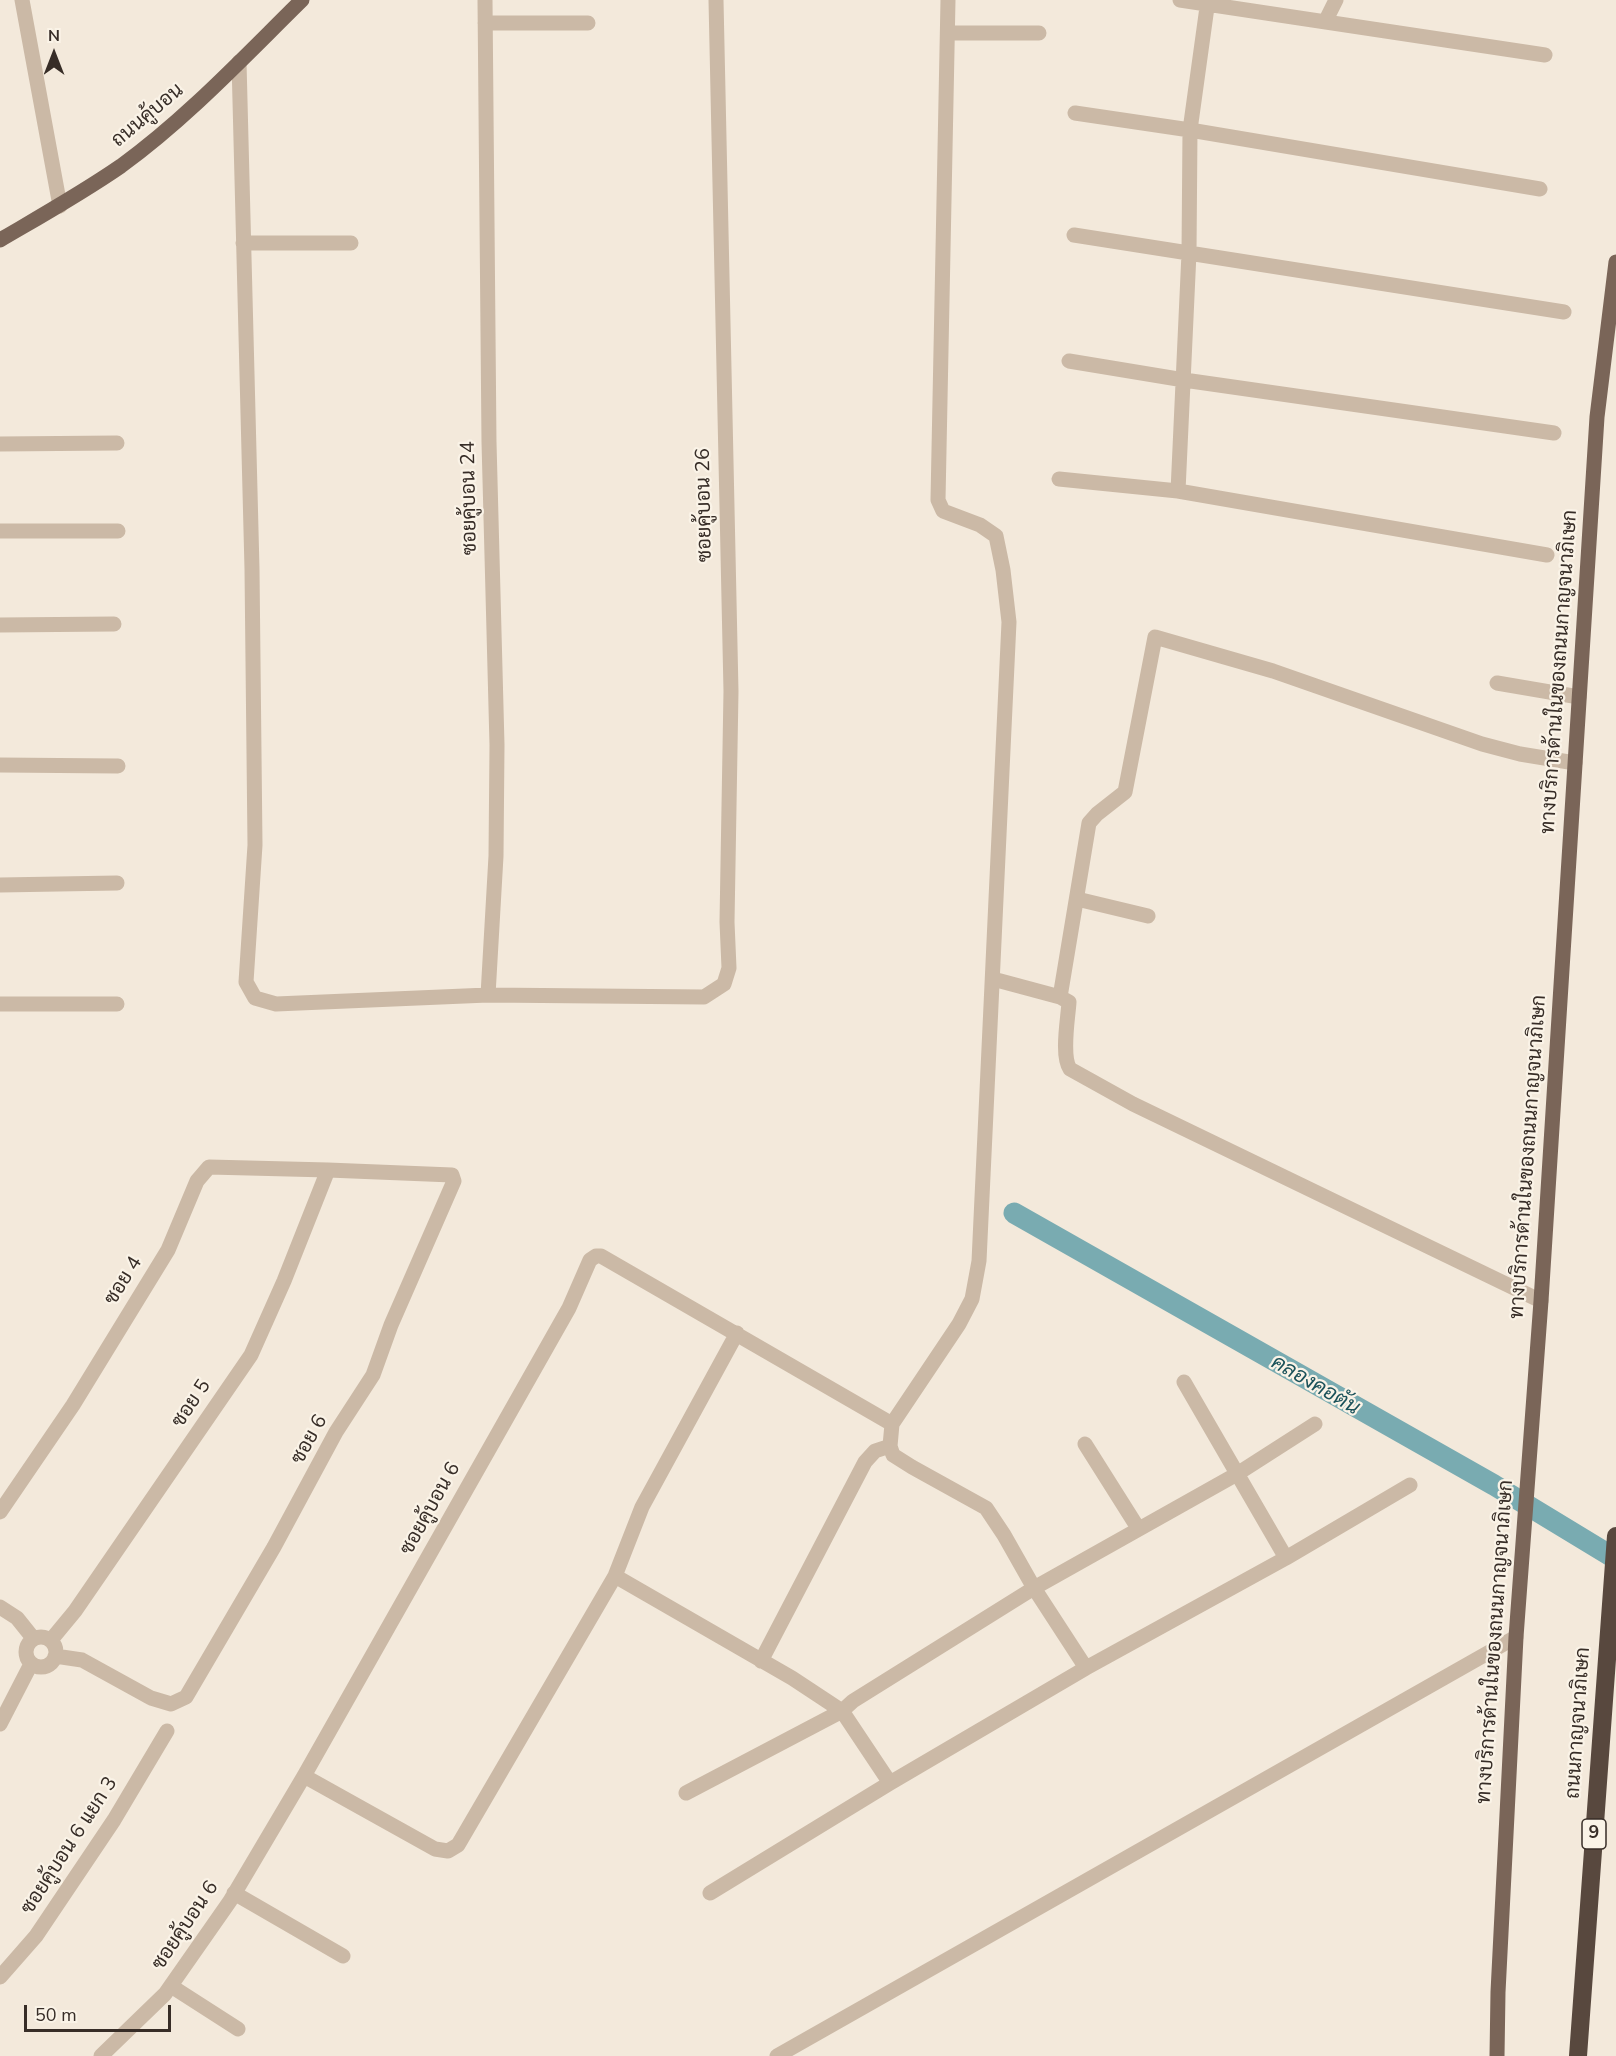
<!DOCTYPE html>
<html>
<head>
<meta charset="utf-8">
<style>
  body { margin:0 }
  #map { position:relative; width:1616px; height:2056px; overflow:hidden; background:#f3e9db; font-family:"Nunito Sans",sans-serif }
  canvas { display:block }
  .north { position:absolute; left:24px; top:24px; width:60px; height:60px; -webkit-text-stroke:4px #faf3e7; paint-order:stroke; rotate:0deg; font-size:16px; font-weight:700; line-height:24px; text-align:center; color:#372d27 }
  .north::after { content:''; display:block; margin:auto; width:21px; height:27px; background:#372d27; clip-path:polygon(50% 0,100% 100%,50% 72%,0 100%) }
  .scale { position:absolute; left:24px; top:2005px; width:147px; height:27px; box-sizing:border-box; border:3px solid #372d27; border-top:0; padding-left:8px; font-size:18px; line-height:21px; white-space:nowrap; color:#372d27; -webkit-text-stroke:4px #faf3e7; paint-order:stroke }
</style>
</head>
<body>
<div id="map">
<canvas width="1616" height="2056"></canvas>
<div class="north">N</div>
<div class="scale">50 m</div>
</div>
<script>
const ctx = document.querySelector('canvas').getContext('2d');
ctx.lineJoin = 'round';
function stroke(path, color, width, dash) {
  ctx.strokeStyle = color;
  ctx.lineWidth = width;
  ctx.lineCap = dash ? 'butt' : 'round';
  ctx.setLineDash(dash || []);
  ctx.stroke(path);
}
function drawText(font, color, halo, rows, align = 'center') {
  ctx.font = font + ' "Nunito Sans",Sarabun,sans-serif';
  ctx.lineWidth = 4.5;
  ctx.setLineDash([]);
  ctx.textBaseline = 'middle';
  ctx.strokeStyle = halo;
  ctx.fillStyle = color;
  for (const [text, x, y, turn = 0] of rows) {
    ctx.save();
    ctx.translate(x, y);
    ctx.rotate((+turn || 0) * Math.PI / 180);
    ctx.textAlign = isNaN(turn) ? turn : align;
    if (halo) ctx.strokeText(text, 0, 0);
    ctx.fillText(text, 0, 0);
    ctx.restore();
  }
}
stroke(new Path2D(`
  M1014,1213L1494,1485L1616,1559`), '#79abb1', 21);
stroke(new Path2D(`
  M22,0L60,206
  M485,0L489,442L497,745L496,856L488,995
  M948,0L938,500L943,511L980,525L996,536L1003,570L1009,622L979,1261L972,1299L959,1324L892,1424L890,1446L893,1455L912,1467L986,1508L1004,1535L1034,1588L1086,1668
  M1180,0L1545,55
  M1325,22L1336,0
  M485,23H588
  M948,33H1039
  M239,62L252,569L255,845L246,982L255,998L276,1004L488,995L704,997L724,984L729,968L727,922L731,691L716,0
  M1075,113L1190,130L1540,189
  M1074,235L1564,312
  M243,243H351
  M1069,361L1184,380L1554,433
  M0,444L117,443
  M1059,479L1178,491L1547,555
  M1178,491L1189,253L1190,130L1208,0
  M0,531H118
  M0,625L114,624
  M1497,683L1579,697
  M0,765L118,766
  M0,885L117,883
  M1077,899L1148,916
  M993,979L1060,997L1069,1002C1068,1019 1061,1056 1070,1069L1133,1104L1541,1301
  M1060,997L1089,823L1097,814L1125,792L1155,637L1273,671L1482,744L1520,754L1575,763
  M0,1004H117
  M1184,1382L1286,1558
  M1085,1444L1138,1528
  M0,1512L73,1405L168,1250L197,1181L209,1167L328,1170L452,1175L454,1181L391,1325L373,1375L336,1432L274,1547L186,1697L171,1704L151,1698L82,1660L55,1656
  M615,1576L792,1678L842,1711L890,1783
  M0,1607L17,1618L33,1638
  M26 1652a15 15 0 1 1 30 0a15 15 0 1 1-30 0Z
  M51,1640L75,1611L251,1355L284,1281L328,1170
  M761,1661L865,1462L875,1451L890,1446
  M0,1724L31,1664
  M304,1776L435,1849L448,1851L458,1845L615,1576L642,1507L737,1333
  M686,1793L842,1711L853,1701L1034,1588L1237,1474L1315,1424
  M234,1893L343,1956
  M710,1893L890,1783L1086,1668L1286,1558L1410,1485
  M0,1977L36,1936L114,1820L167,1731
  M171,1986L238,2029
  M101,2056L165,1994L230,1901L304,1776L569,1308L590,1260L596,1256H601L892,1424
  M777,2056L1516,1637`), '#cbb9a6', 15);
stroke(new Path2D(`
  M0,240C41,216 82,193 121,166C187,118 244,57 302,0
  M1497,2056L1498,1992L1516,1637L1541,1301L1597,417L1616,262`), '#7a6558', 15);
stroke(new Path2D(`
  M1578,2056L1616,1536`), '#58483e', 18);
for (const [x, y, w] of [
  [1594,1834,24]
]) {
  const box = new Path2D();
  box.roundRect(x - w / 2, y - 15, w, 30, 4.5);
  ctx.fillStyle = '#faf3e7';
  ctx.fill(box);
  stroke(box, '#372d27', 1.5);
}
drawText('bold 18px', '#372d27', null, [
  ["9",1594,1834]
]);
drawText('20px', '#372d27', '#faf3e7', [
  ["ถนนคู้บอน",148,116,-40],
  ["ซอยคู้บอน 24",470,498,-91],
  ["ซอยคู้บอน 26",705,505,-91],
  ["ทางบริการด้านในของถนนกาญจนาภิเษก",1560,672,-86],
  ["ทางบริการด้านในของถนนกาญจนาภิเษก",1529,1157,-86],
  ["ซอย 4",124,1281,-58],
  ["ซอย 5",192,1404,-56],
  ["ซอย 6",310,1440,-61],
  ["ซอยคู้บอน 6",431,1509,-61],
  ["ทางบริการด้านในของถนนกาญจนาภิเษก",1496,1642,-86],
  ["ถนนกาญจนาภิเษก",1579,1723,-86],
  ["ซอยคู้บอน 6 แยก 3",70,1846,-57],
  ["ซอยคู้บอน 6",186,1926,-56]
]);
drawText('italic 21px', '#1b525a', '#faf3e7', [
  ["คลองคอตัน",1315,1386,30]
]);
</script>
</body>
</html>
